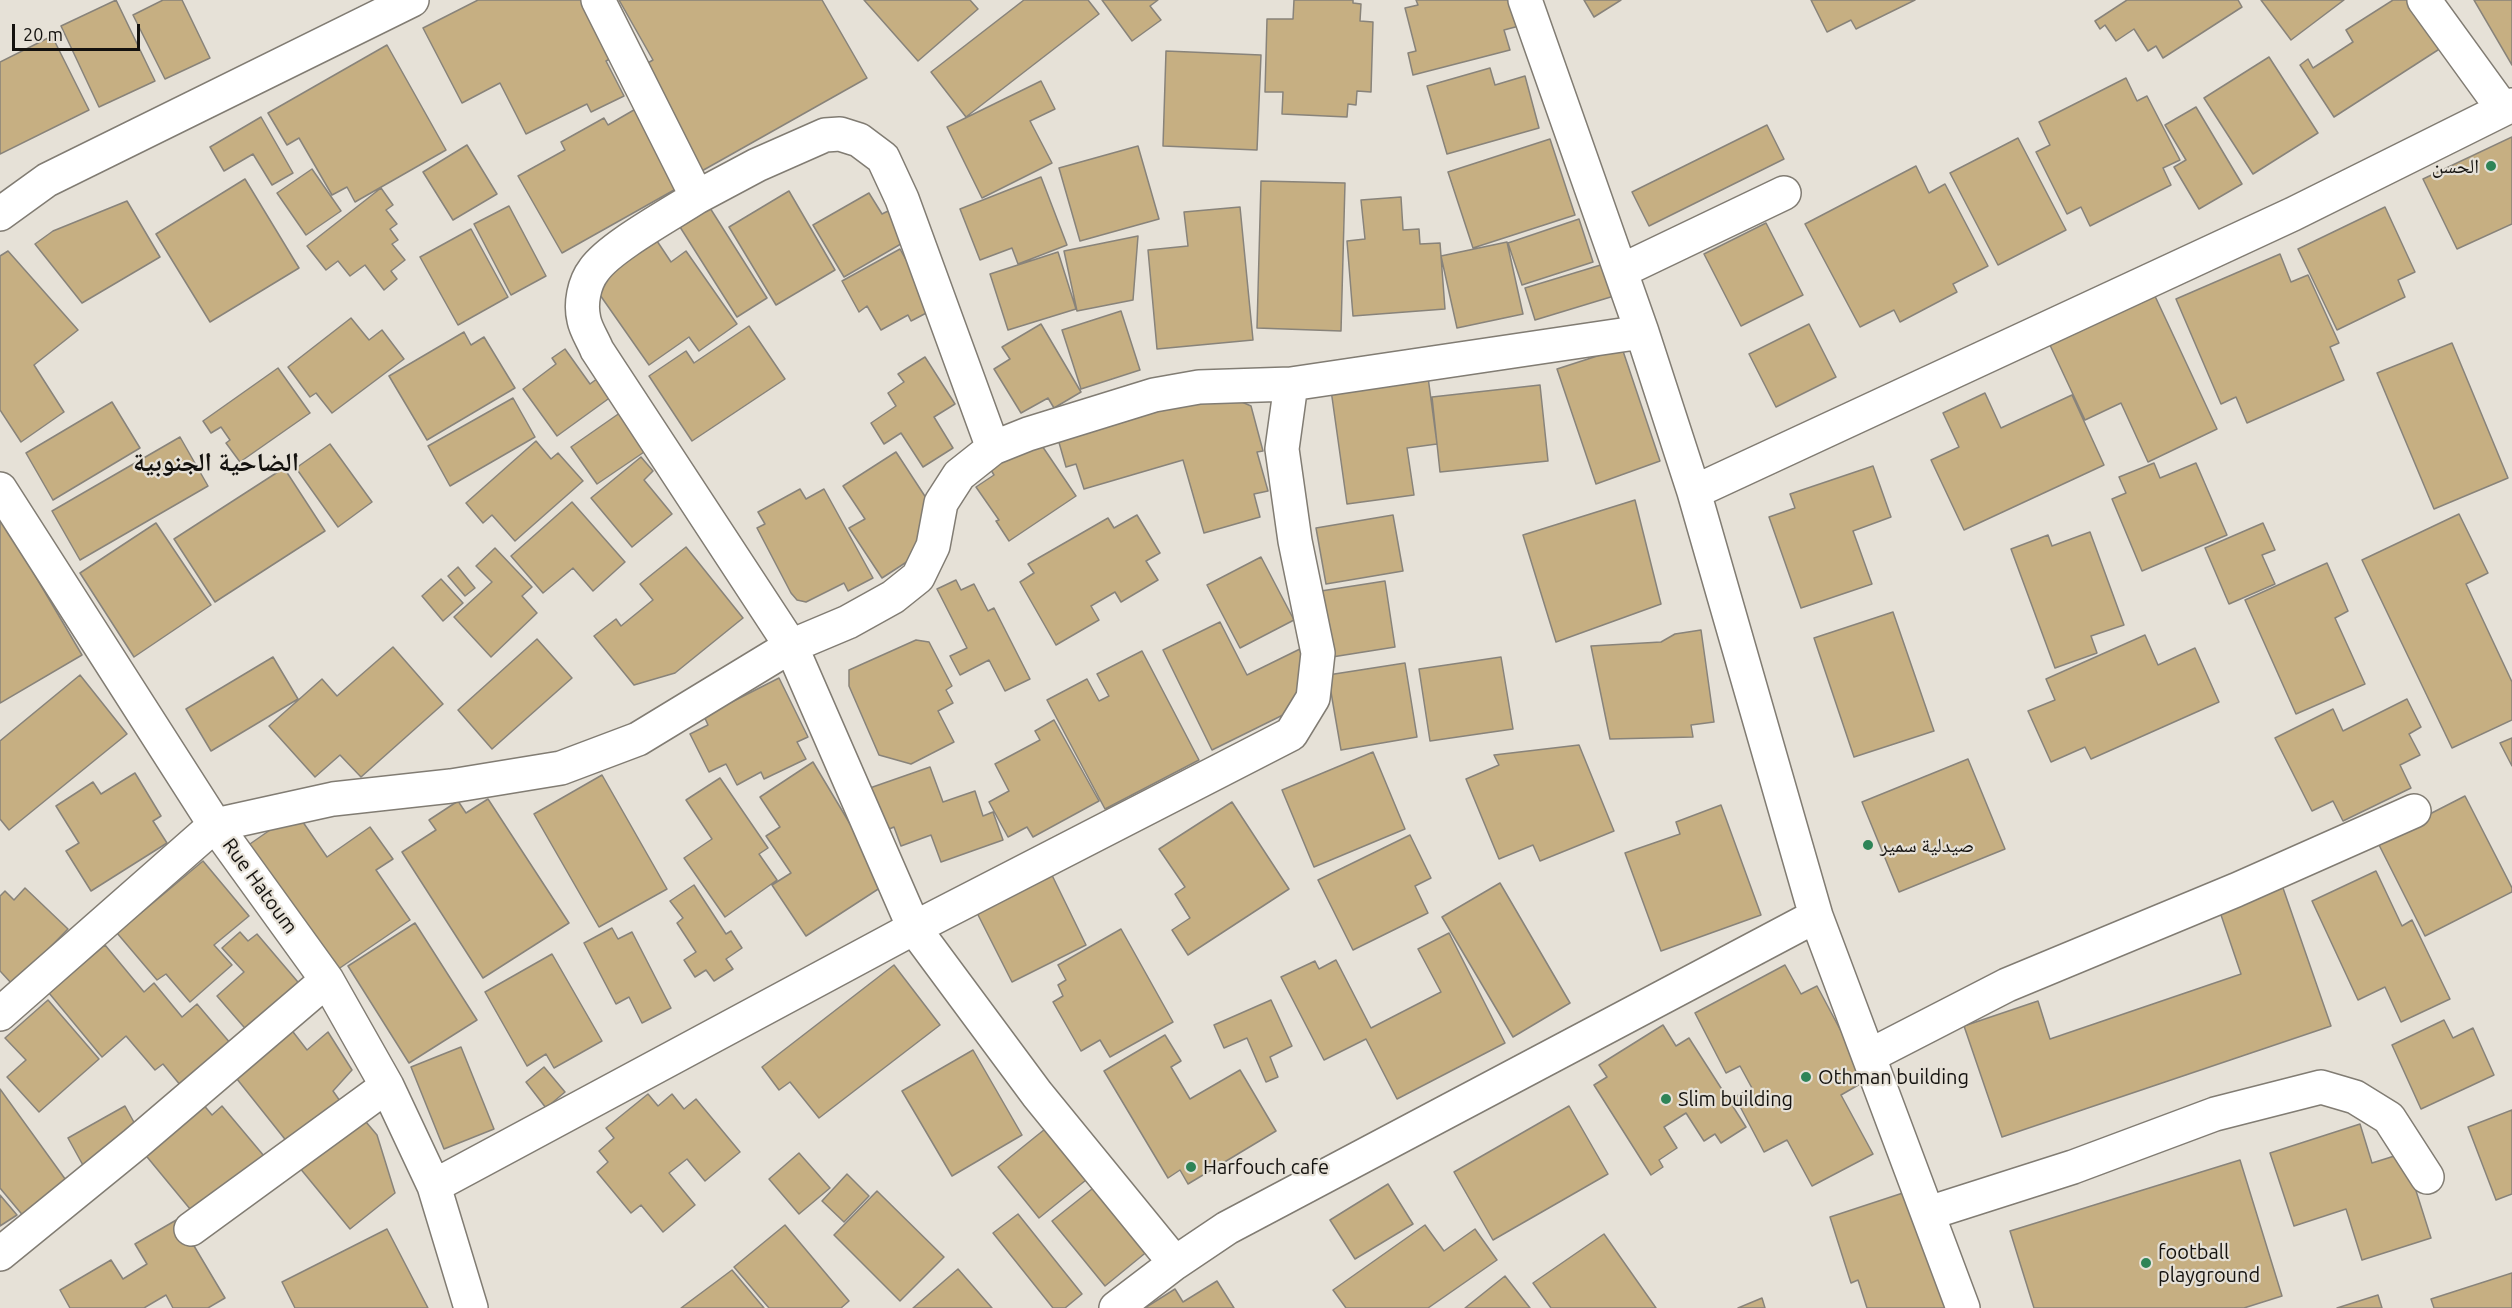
<!DOCTYPE html>
<html>
<head>
<meta charset="utf-8">
<style>
  body { margin:0 }
  #map { position:relative; width:2512px; height:1308px; overflow:hidden; background:#e6e1d7; font-family:Ubuntu,sans-serif }
  canvas { display:block }
  .scale { position:absolute; left:12px; top:24px; width:128px; height:27px; box-sizing:border-box; border:3px solid #14120f; border-top:0; padding-left:8px; font-size:18px; line-height:21px; white-space:nowrap; color:#14120f; -webkit-text-stroke:4px #e6e1d7; paint-order:stroke }
</style>
</head>
<body>
<div id="map">
<canvas width="2512" height="1308"></canvas>
<div class="scale">20 m</div>
</div>
<script>
const ctx = document.querySelector('canvas').getContext('2d');
ctx.lineJoin = 'round';
function fillPath(path, color) {
  ctx.fillStyle = color;
  ctx.fill(path, 'evenodd');
}
function stroke(path, color, width, dash) {
  ctx.strokeStyle = color;
  ctx.lineWidth = width;
  ctx.lineCap = dash ? 'butt' : 'round';
  ctx.setLineDash(dash || []);
  ctx.stroke(path);
}
function drawText(font, color, halo, rows, align = 'center') {
  ctx.font = font + ' Ubuntu,"Noto Naskh Arabic",sans-serif';
  ctx.lineWidth = 4.5;
  ctx.setLineDash([]);
  ctx.textBaseline = 'middle';
  ctx.strokeStyle = halo;
  ctx.fillStyle = color;
  for (const [text, x, y, turn = 0] of rows) {
    ctx.save();
    ctx.translate(x, y);
    ctx.rotate((+turn || 0) * Math.PI / 180);
    ctx.textAlign = isNaN(turn) ? turn : align;
    if (halo) ctx.strokeText(text, 0, 0);
    ctx.fillText(text, 0, 0);
    ctx.restore();
  }
}
const building = new Path2D(`
  M116,0L155,81L99,107L61,26Z
  M163,0H182L210,58L165,79L133,15Z
  M478,0H591L619,54L606,61L624,96L591,112L587,104L526,134L500,83L462,103L423,28Z
  M619,0H822L867,78L700,172L639,68L653,60Z
  M864,0H970L978,9L918,61Z
  M1024,0H1088L1099,14L966,117L931,72Z
  M1102,0H1158L1150,6L1161,20L1132,41Z
  M1294,0H1353V3L1361,4L1360,21L1373,22L1371,92L1357,91L1356,105L1348,104L1347,117L1282,114L1283,92H1265L1267,19H1293Z
  M1416,0H1513L1519,26L1504,30L1510,50L1413,75L1408,53L1416,51L1405,8L1418,5Z
  M1584,0H1621L1594,17Z
  M1811,0H1915L1856,29L1851,20L1827,32Z
  M2127,0H2238L2242,7L2163,58L2156,46L2148,51L2134,29L2116,41L2105,25L2100,29L2095,21Z
  M2261,0H2344L2291,40Z
  M2393,0H2410L2441,48L2334,117L2300,65L2308,59L2313,68L2353,42L2346,30Z
  M2474,0H2512V65Z
  M52,36L89,110L0,154V62Z
  M387,45L446,150L355,202L347,187L332,195L299,138L287,145L268,113Z
  M1166,51L1261,55L1257,150L1163,146Z
  M2269,57L2318,133L2253,174L2204,98Z
  M1490,68L1495,85L1525,76L1539,128L1447,154L1427,86Z
  M2126,78L2137,101L2147,96L2180,160L2163,168L2171,185L2090,226L2081,207L2067,214L2036,152L2050,145L2039,122Z
  M1041,81L1055,109L1030,121L1052,163L982,198L947,127Z
  M639,107L683,185L562,253L518,176L565,150L561,142L604,118L608,125Z
  M2196,107L2242,184L2199,209L2174,167L2186,160L2165,125Z
  M261,117L293,173L272,185L253,154L224,171L210,147Z
  M1767,125L1784,159L1649,226L1632,192Z
  M2512,137V224L2457,249L2423,179Z
  M2018,138L2066,230L1998,265L1950,173Z
  M1550,139L1575,215L1473,248L1448,172Z
  M467,145L497,194L453,220L423,172Z
  M1138,146L1159,219L1080,241L1059,168Z
  M1916,166L1929,193L1945,184L1988,266L1953,284L1957,292L1900,322L1894,310L1860,327L1805,224Z
  M312,169L341,211L306,235L277,193Z
  M1041,177L1067,245L1018,264L1012,248L980,260L960,209Z
  M245,179L299,268L210,322L156,234Z
  M1261,181L1345,183L1341,331L1257,328Z
  M381,188L393,205L386,210L397,224L390,229L398,240L392,244L405,260L391,271L397,279L384,290L365,265L350,276L338,261L326,270L307,246Z
  M789,191L835,270L776,305L729,227Z
  M869,193L882,214L888,211L906,241L844,277L813,225Z
  M1401,197L1403,230L1419,229L1420,244L1440,243L1445,309L1353,316L1347,241L1365,239L1361,200Z
  M127,201L160,257L82,303L35,244L53,231Z
  M509,206L546,276L511,295L474,224Z
  M1240,207L1253,340L1157,349L1148,250L1188,246L1184,212Z
  M2385,207L2415,272L2398,280L2405,297L2337,330L2298,249Z
  M710,208L767,298L737,317L680,227Z
  M1579,219L1593,262L1522,285L1508,243Z
  M1766,223L1803,295L1741,326L1704,254Z
  M471,229L508,297L458,325L420,257Z
  M1138,236L1133,300L1077,311L1064,251Z
  M657,241L671,262L686,251L737,324L699,351L689,337L649,365L593,285Z
  M1507,242L1523,314L1457,328L1441,256Z
  M900,249L934,309L911,321L908,315L881,330L867,306L859,312L842,281Z
  M8,251L78,330L34,365L64,412L21,442L0,410V256Z
  M1058,252L1076,309L1008,330L990,274Z
  M2280,254L2291,282L2308,275L2339,343L2330,347L2344,380L2247,423L2236,397L2221,404L2176,299Z
  M1604,264L1614,296L1535,320L1525,288Z
  M2154,294L2217,429L2148,462L2121,403L2085,420L2049,343Z
  M1121,311L1140,370L1081,389L1062,330Z
  M351,318L369,340L382,330L404,359L332,413L316,393L310,397L288,367Z
  M1041,324L1081,392L1054,408L1048,398L1021,413L994,369L1010,359L1002,347Z
  M1809,324L1836,377L1776,407L1749,354Z
  M749,326L785,379L692,441L649,376L686,351L694,363Z
  M464,332L471,345L484,337L515,388L427,440L389,376Z
  M2452,343L2508,478L2434,509L2377,373Z
  M1622,348L1660,461L1596,484L1557,369Z
  M565,349L590,384L602,375L615,394L557,436L523,389L556,364L552,358Z
  M925,357L955,404L934,417L953,448L923,467L901,433L884,444L871,423L896,406L888,393L904,382L898,374Z
  M278,368L310,413L240,462L226,443L230,440L221,427L211,433L203,421Z
  M1428,377L1437,444L1407,448L1414,495L1347,504L1331,390Z
  M1540,385L1548,461L1440,472L1432,397Z
  M1210,388L1251,406L1263,451L1257,452L1268,491L1254,494L1260,517L1204,533L1183,460L1084,489L1076,464L1066,467L1056,432Z
  M1985,393L2001,428L2072,395L2104,465L1964,530L1931,460L1959,447L1943,413Z
  M513,398L535,437L450,486L428,446Z
  M112,402L140,448L53,500L26,453Z
  M624,410L650,448L597,484L571,447Z
  M1034,434L1076,496L1009,541L996,521L999,520L976,487L994,475L988,465Z
  M180,437L208,486L80,560L52,511Z
  M536,441L551,459L558,453L583,481L515,541L492,515L483,523L466,503Z
  M330,444L372,502L338,527L296,468Z
  M896,452L932,507L925,550L882,578L849,528L865,519L843,486Z
  M641,457L653,471L644,480L672,514L632,547L591,498Z
  M2154,463L2160,478L2196,463L2227,535L2142,571L2112,499L2126,493L2119,477Z
  M1873,466L1891,517L1853,531L1872,584L1801,608L1769,517L1795,508L1790,494Z
  M284,468L325,531L215,602L174,539Z
  M800,489L806,499L824,489L873,578L848,591L844,583L806,602L797,600L791,593L757,528L765,524L758,512Z
  M1635,500L1661,604L1556,642L1523,535Z
  M572,502L625,562L593,591L573,568L543,593L511,556Z
  M2459,514L2488,573L2466,584L2512,682V720L2452,748L2362,560Z
  M1137,515L1160,553L1146,561L1158,580L1121,602L1115,592L1091,606L1099,620L1056,645L1020,582L1034,573L1028,564L1108,518L1114,528Z
  M1393,515L1403,571L1326,584L1316,528Z
  M0,516L82,655L0,703Z
  M156,523L211,605L134,657L80,573Z
  M2263,523L2275,550L2262,555L2275,584L2229,604L2205,548Z
  M2090,532L2124,625L2091,636L2097,653L2055,668L2011,549L2048,535L2052,546Z
  M686,547L743,618L675,673L634,685L594,636L616,619L621,626L653,600L640,584Z
  M495,548L532,587L522,596L537,613L491,657L454,617L492,582L476,566Z
  M1261,557L1294,620L1240,648L1207,585Z
  M2327,563L2348,611L2335,618L2365,684L2296,714L2245,600Z
  M458,567L475,588L465,596L448,576Z
  M441,579L463,603L443,621L422,596Z
  M956,580L961,590L974,584L988,611L994,608L1030,679L1005,691L989,660L960,675L950,656L967,648L937,589Z
  M1385,581L1395,647L1332,657L1321,591Z
  M1893,612L1934,731L1854,757L1814,638Z
  M1220,622L1247,675L1304,647L1305,698L1291,711L1212,750L1163,650Z
  M1701,630L1714,722L1691,725L1693,737L1610,739L1591,646L1661,642L1675,634Z
  M2145,635L2158,665L2195,648L2219,702L2091,759L2085,747L2051,762L2028,711L2055,700L2046,679Z
  M537,639L572,678L492,749L458,710Z
  M916,640L929,642L952,686L946,690L953,703L938,711L954,742L911,764L879,755L849,686V670Z
  M393,647L443,704L361,777L340,755L315,777L269,726L322,679L337,696Z
  M1142,651L1199,760L1105,809L1047,700L1087,679L1099,701L1109,696L1097,674Z
  M273,657L298,699L211,751L186,709Z
  M1501,657L1513,729L1430,741L1419,669Z
  M1405,663L1417,737L1341,750L1328,675Z
  M80,675L127,734L9,830L0,819V741Z
  M779,678L808,737L797,742L806,759L764,779L761,772L737,785L726,764L709,772L690,734L708,725L704,716Z
  M2407,699L2421,727L2409,734L2420,755L2400,765L2411,788L2343,821L2333,801L2312,811L2275,738L2333,709L2343,731Z
  M1054,720L1099,801L1033,837L1027,827L1008,837L989,802L1009,791L995,764L1040,740L1035,731Z
  M2512,738V766L2500,743Z
  M1579,745L1614,831L1540,861L1533,845L1499,859L1466,779L1499,765L1494,755Z
  M1373,752L1405,829L1314,867L1282,790Z
  M1968,759L2005,849L1899,892L1862,802Z
  M813,762L886,884L806,936L772,885L791,873L766,836L780,827L760,797Z
  M930,767L943,802L975,791L983,816L993,812L1003,840L941,862L931,835L901,846L894,827L882,832L867,789Z
  M135,773L161,816L153,821L167,843L91,891L66,851L79,843L56,806L93,782L101,794Z
  M602,775L667,889L599,927L534,814Z
  M720,778L768,848L759,854L777,880L725,917L684,858L712,839L686,800Z
  M2465,796L2512,888V892L2425,936L2377,841Z
  M488,799L569,923L483,978L402,852L436,830L429,820L458,801L466,813Z
  M1232,802L1289,889L1188,955L1172,930L1190,918L1175,894L1185,887L1159,849Z
  M1721,805L1761,915L1661,951L1625,853L1680,834L1676,822Z
  M296,812L327,857L370,827L393,859L376,870L410,920L334,972L247,846Z
  M1410,835L1431,878L1415,886L1428,913L1353,950L1318,880Z
  M203,861L249,916L214,945L232,965L190,1002L166,974L157,980L117,933Z
  M1048,867L1086,945L1012,982L973,905Z
  M2376,871L2402,926L2412,920L2450,999L2401,1022L2385,987L2358,1000L2312,901Z
  M1500,883L1570,1003L1513,1037L1442,917Z
  M694,885L726,934L731,931L742,948L726,959L733,969L714,981L706,970L695,977L684,960L696,952L677,923L683,918L670,901Z
  M25,888L68,929L13,985L0,971V896L5,891L14,900Z
  M2283,888L2331,1026L2002,1137L1964,1026L2038,1001L2050,1039L2241,974L2219,909Z
  M415,923L477,1020L409,1063L348,966Z
  M612,928L618,939L632,932L671,1008L642,1023L629,997L616,1004L584,943Z
  M1121,929L1173,1022L1110,1057L1100,1040L1081,1051L1053,1002L1063,996L1058,985L1066,980L1058,965Z
  M240,932L248,941L257,934L303,988L250,1034L217,996L244,972L222,948Z
  M1449,933L1505,1043L1397,1099L1366,1039L1324,1060L1281,977L1315,961L1319,969L1336,960L1371,1028L1441,992L1418,949Z
  M105,945L144,992L154,983L182,1017L197,1004L231,1044L181,1086L163,1064L155,1070L126,1036L102,1057L49,993Z
  M552,954L602,1041L554,1068L546,1054L527,1066L485,992Z
  M894,965L940,1025L819,1118L790,1082L779,1090L762,1067Z
  M1785,965L1801,994L1817,986L1867,1080L1841,1095L1873,1154L1812,1186L1787,1140L1764,1152L1735,1097L1752,1088L1740,1066L1726,1073L1695,1013Z
  M48,1000L99,1059L39,1112L7,1077L26,1060L5,1038Z
  M1271,1000L1292,1046L1270,1057L1278,1077L1266,1082L1247,1038L1224,1048L1214,1025Z
  M2444,1020L2453,1038L2473,1028L2494,1075L2421,1109L2392,1045Z
  M1663,1025L1676,1046L1689,1038L1746,1127L1721,1143L1715,1134L1704,1141L1686,1113L1664,1127L1677,1148L1659,1160L1663,1167L1651,1175L1594,1085L1607,1077L1599,1065Z
  M290,1028L307,1050L328,1032L352,1070L333,1091L340,1101L288,1143L233,1074Z
  M1165,1035L1181,1061L1171,1067L1190,1099L1240,1070L1276,1131L1188,1184L1180,1170L1168,1178L1104,1071Z
  M461,1047L494,1129L444,1149L411,1067Z
  M973,1050L1022,1135L952,1176L902,1091Z
  M544,1067L565,1092L546,1108L526,1082Z
  M0,1089L68,1183L25,1218L0,1188Z
  M648,1094L658,1106L672,1094L684,1109L696,1099L740,1152L705,1181L687,1159L669,1173L695,1205L663,1232L641,1205L631,1213L597,1172L608,1162L599,1151L614,1138L606,1128Z
  M202,1103L212,1115L222,1106L264,1156L195,1215L143,1152Z
  M125,1106L141,1135L84,1167L68,1138Z
  M1569,1106L1608,1174L1493,1240L1454,1172Z
  M2512,1110V1194L2496,1200L2468,1127Z
  M361,1116L377,1135L395,1193L350,1229L299,1167Z
  M2360,1124L2372,1163L2404,1153L2431,1238L2362,1260L2346,1209L2294,1226L2270,1153Z
  M1050,1125L1091,1176L1039,1218L998,1167Z
  M799,1153L830,1188L799,1214L769,1179Z
  M2240,1160L2282,1296L2244,1308H2034L2010,1231Z
  M847,1174L869,1196L844,1222L822,1201Z
  M1388,1184L1413,1224L1355,1259L1330,1220Z
  M1097,1185L1149,1250L1105,1286L1052,1221Z
  M1915,1189L1954,1308H1867L1858,1280L1851,1283L1830,1217Z
  M877,1191L944,1257L900,1301L834,1235Z
  M0,1195L17,1215L0,1226Z
  M1018,1214L1082,1294L1065,1308H1053L993,1233Z
  M178,1219L225,1298L208,1308H173L166,1295L144,1308H70L60,1290L111,1260L123,1279L147,1264L135,1244Z
  M785,1225L849,1301L841,1308H769L734,1267Z
  M1425,1225L1444,1251L1475,1229L1497,1260L1428,1308H1346L1333,1290Z
  M387,1229L428,1308H295L282,1282Z
  M1604,1234L1656,1308H1551L1533,1283Z
  M958,1269L992,1308H913Z
  M732,1270L764,1308H681Z
  M2512,1273V1308H2434L2431,1299Z
  M1505,1276L1530,1308H1465Z
  M1217,1281L1234,1308H1145L1175,1289L1183,1302Z
  M2378,1295L2382,1308H2337Z
  M1762,1298L1765,1308H1738Z`);
fillPath(building, '#c6af82');
stroke(building, '#88837a', 1.5);
const minor = new Path2D(`
  M598,0L697,197C671,214 610,247 594,270C584,283 580,304 584,320C586,330 593,340 597,350L791,646L914,928L1037,1094L1175,1263
  M1525,0L1642,332L1694,492L1816,916L1963,1308
  M2424,0L2503,109
  M697,197L757,165L825,135L840,134L859,140L883,158L902,199L993,448
  M0,214L47,180L412,0
  M1621,271L1784,193
  M0,489L215,825L327,980L387,1086L434,1186L471,1308
  M1694,492L2293,214L2512,105
  M0,1014L215,825L333,799L451,786L561,768L638,739L791,646L848,622L893,597L918,577L933,546L941,503L959,475L993,448L1028,434L1154,395L1199,387L1291,384L1642,332
  M1869,1056L2007,985L2236,890L2414,811
  M434,1186L914,928L1291,734L1313,698L1318,653L1295,541L1282,449L1291,384
  M1929,1213L2073,1167L2215,1114L2321,1087L2355,1097L2389,1118L2427,1177
  M191,1229L387,1086
  M0,1254L135,1144L327,980
  M1116,1308L1175,1263L1227,1228L1816,916`);
stroke(minor, '#817c73', 36);
stroke(minor, '#fff', 33);
for (const [x, y, r, color] of [
  [2491,166,6,"#2e8457"],
  [1868,845,6,"#2e8457"],
  [1806,1077,6,"#2e8457"],
  [1666,1099,6,"#2e8457"],
  [1191,1167,6,"#2e8457"],
  [2146,1263,6,"#2e8457"]
]) {
  const dot = new Path2D();
  dot.arc(x, y, r, 0, 2 * Math.PI);
  ctx.fillStyle = color;
  ctx.fill(dot);
  stroke(dot, '#e6e1d7', 2);
}
drawText('20px', '#14120f', '#e6e1d7', [
  ["الحسن",2479,166,"right"],
  ["صيدلية سمير",1880,845],
  ["Othman building",1818,1077],
  ["Slim building",1678,1099],
  ["Harfouch cafe",1203,1167],
  ["football",2158,1252],
  ["playground",2158,1275]
], 'left');
drawText('20px', '#14120f', '#e6e1d7', [
  ["Rue Hatoum",260,886,54]
]);
drawText('bold 26px', '#14120f', '#e6e1d7', [
  ["الضاحية الجنوبية",216,462]
]);
</script>
</body>
</html>
